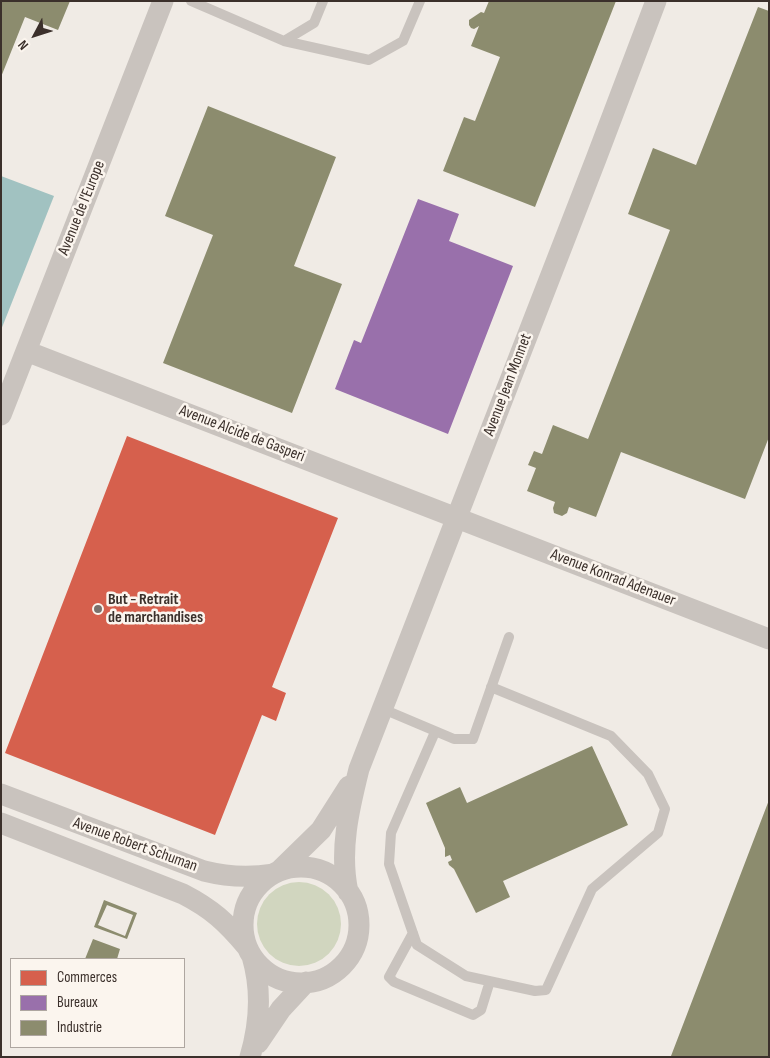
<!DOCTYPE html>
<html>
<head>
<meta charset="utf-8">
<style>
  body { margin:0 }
  #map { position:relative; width:770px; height:1058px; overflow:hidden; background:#f0ebe5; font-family:"Sofia Sans Condensed",sans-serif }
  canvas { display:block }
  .frame { position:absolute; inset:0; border:2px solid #3b302b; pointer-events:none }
  .legend { position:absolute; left:10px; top:958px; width:175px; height:90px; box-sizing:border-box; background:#fbf5ee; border:1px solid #aea6a0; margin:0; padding:6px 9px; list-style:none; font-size:15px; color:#3b302b }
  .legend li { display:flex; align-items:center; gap:10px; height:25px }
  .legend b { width:25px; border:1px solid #aea6a0 }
  .north { position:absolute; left:10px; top:10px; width:50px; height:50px; -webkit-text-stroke:4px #fbf5ee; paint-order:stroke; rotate:230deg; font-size:14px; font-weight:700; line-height:20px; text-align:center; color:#3b302b }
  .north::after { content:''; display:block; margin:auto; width:18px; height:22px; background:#3b302b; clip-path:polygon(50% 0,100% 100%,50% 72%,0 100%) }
</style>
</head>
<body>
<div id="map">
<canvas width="770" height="1058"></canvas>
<div class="frame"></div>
<ul class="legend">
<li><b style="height:14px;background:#d6604d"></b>Commerces</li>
<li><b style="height:14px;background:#9970ab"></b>Bureaux</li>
<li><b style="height:14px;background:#8c8c6e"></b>Industrie</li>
</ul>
<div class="north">N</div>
</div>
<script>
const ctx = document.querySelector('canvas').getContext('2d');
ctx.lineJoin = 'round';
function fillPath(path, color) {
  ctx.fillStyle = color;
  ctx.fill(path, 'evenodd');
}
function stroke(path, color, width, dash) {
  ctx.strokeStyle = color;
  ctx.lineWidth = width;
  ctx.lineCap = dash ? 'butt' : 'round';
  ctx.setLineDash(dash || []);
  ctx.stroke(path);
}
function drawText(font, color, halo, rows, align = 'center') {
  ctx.font = font + ' "Sofia Sans Condensed",sans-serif';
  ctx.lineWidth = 5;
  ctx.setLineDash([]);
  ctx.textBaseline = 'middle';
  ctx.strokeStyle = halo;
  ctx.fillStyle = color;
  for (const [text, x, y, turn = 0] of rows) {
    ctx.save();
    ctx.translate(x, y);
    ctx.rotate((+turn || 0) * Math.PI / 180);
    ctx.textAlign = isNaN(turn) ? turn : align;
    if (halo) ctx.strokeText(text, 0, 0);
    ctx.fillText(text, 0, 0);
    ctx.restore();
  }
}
fillPath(new Path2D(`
  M257 924a42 42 0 1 1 84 0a42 42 0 1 1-84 0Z`), '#d1d6bf');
fillPath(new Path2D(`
  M1,176L54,196L1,330Z`), '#a1c2c1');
fillPath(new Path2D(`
  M127,436L338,518L272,687L286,693L276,721L262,715L215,835L5,753Z`), '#d6604d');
fillPath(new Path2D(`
  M418,199L459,214L449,241L513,266L448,434L335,389L354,340L361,343Z`), '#9970ab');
fillPath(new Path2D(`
  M1,1H70L58,30L25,17L1,77Z
  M489,1H616L535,207L443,171L464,117L475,121L500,57L471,46L479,26L474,29L471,28L469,25V20L481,12L484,13Z
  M758,7L769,11V437L745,499L621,452L596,517L569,507L567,513L562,516L554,513L553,508L555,502L527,491L536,468L528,465L534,451L542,454L553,425L588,439L670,230L628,214L653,148L696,165Z
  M208,106L336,157L294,266L342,284L292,413L163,363L213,235L165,216Z
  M592,746L628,825L503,881L510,897L476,913L454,869L449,865L448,862L452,860L450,855L445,857V848L426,803L460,787L467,803Z
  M769,800V1057H672L671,1056Z
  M104,900L137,913L127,939L94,927ZM107,905L133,915L125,936L98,925Z
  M93,939L120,949L117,959H85Z`), '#8c8c6e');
stroke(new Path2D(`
  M191,1L284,41L369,60L403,41L420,1
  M284,41L314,23L323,1
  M383,709L454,739H473L509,637
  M435,732L391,833L389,864L417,945L466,976L535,991L546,990L592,889L658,833L665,809L648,774L611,736L491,687
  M413,933L389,977L394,982L473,1015L481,1010L490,981`), '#c9c3be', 10);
stroke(new Path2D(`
  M26,351L769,639
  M1,415L163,1
  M1,794L204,871C228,877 249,878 273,874
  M1,823L183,894C212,909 226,922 247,947
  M243 925a58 58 0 1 1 116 0a58 58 0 1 1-116 0Z
  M279,871L321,830L349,786
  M348,892C339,851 349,809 359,769L596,159L656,1
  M258,1043L281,1009L306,982
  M250,1057C260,1023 262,990 252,956`), '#c9c3be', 21);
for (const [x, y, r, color] of [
  [98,609,5,"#7a716c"]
]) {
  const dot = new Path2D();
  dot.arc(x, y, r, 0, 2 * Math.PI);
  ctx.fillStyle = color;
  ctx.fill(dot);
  stroke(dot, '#fbf5ee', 2);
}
drawText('16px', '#3b302b', '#fbf5ee', [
  ["Avenue de l'Europe",82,208,-68],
  ["Avenue Jean Monnet",508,385,-69],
  ["Avenue Alcide de Gasperi",242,434,21],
  ["Avenue Konrad Adenauer",613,578,21],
  ["Avenue Robert Schuman",135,845,20]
]);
drawText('bold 16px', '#3b302b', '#fbf5ee', [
  ["But - Retrait",108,600],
  ["de marchandises",108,618]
], 'left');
</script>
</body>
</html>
